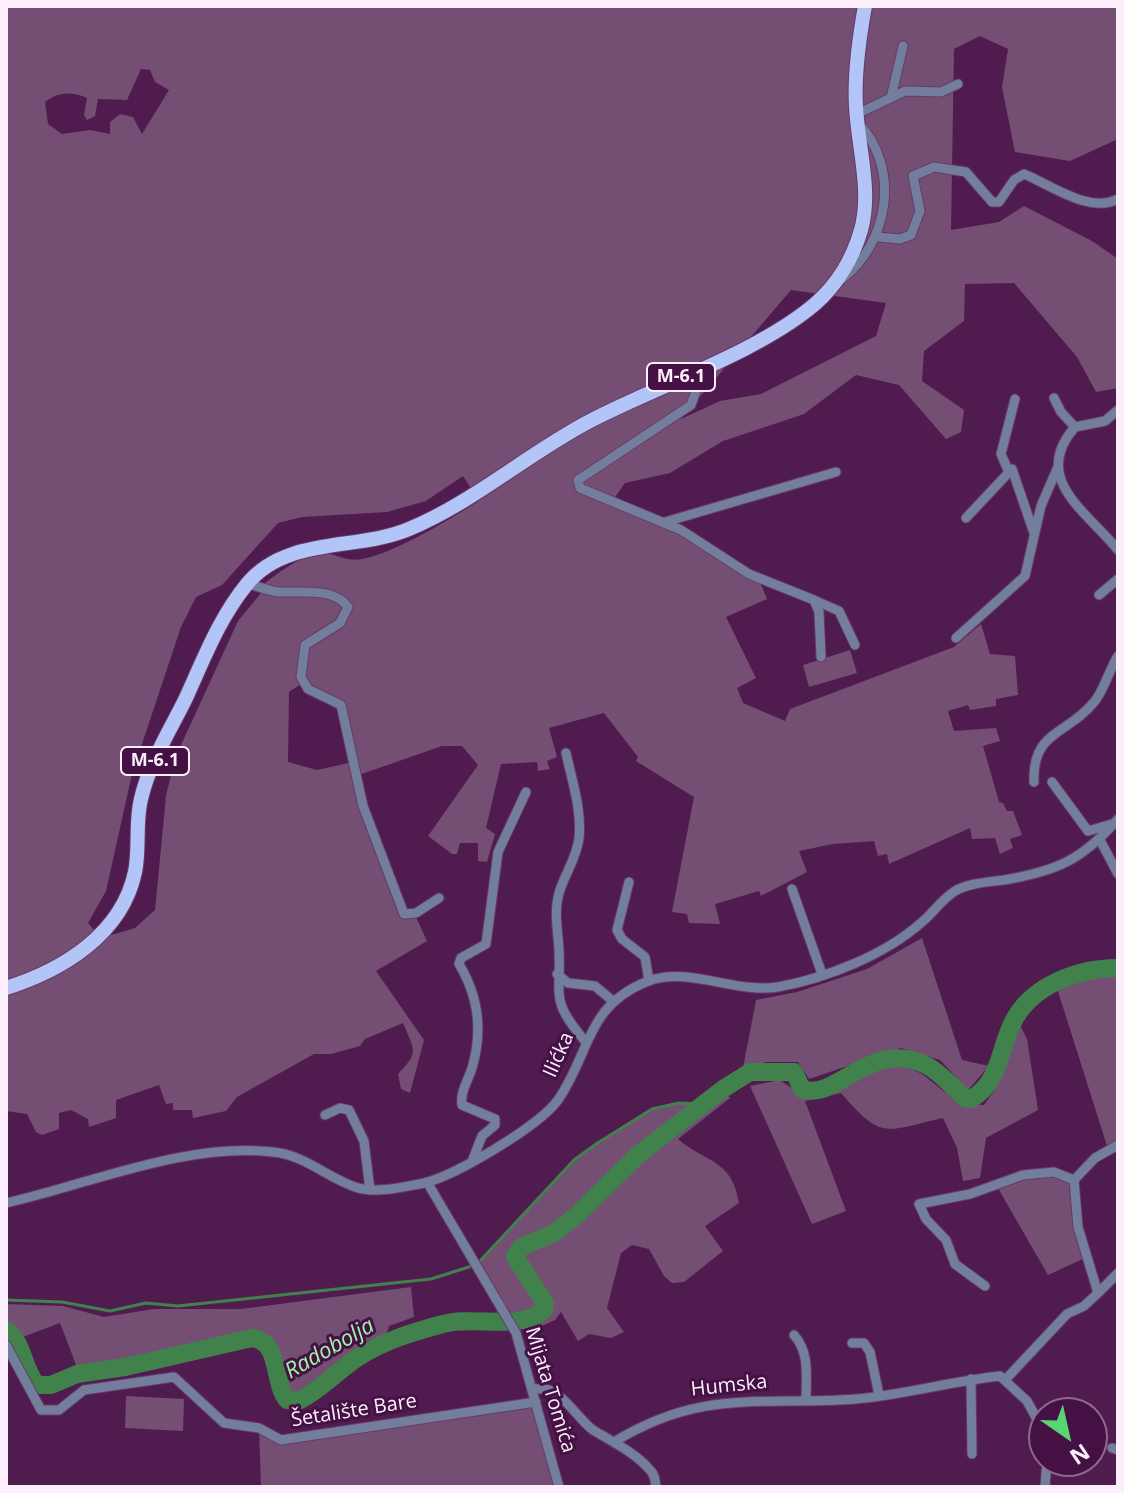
<!DOCTYPE html>
<html>
<head>
<meta charset="utf-8">
<style>
  body { margin:0 }
  #map { position:relative; width:1124px; height:1493px; overflow:hidden; background:#501c50; font-family:"Open Sans",sans-serif }
  canvas { display:block }
  .frame { position:absolute; inset:0; border:8px solid #fceffb; pointer-events:none }
  .north { position:absolute; left:1028px; top:1397px; width:80px; height:80px; box-sizing:border-box; background:#451145; border:2px solid #8e6a8e; border-radius:50%; rotate:146deg; font-size:22px; font-weight:700; line-height:32px; text-align:center; color:#fceffb }
  .north::after { content:''; display:block; margin:auto; width:28px; height:36px; background:#56d671; clip-path:polygon(50% 0,100% 100%,50% 72%,0 100%) }
</style>
</head>
<body>
<div id="map">
<canvas width="1124" height="1493"></canvas>
<div class="frame"></div>
<div class="north">N</div>
</div>
<script>
const ctx = document.querySelector('canvas').getContext('2d');
ctx.lineJoin = 'round';
function fillPath(path, color) {
  ctx.fillStyle = color;
  ctx.fill(path, 'evenodd');
}
function stroke(path, color, width, dash) {
  ctx.strokeStyle = color;
  ctx.lineWidth = width;
  ctx.lineCap = dash ? 'butt' : 'round';
  ctx.setLineDash(dash || []);
  ctx.stroke(path);
}
function drawText(font, color, halo, rows, align = 'center') {
  ctx.font = font + ' "Open Sans",sans-serif';
  ctx.lineWidth = 6;
  ctx.setLineDash([]);
  ctx.textBaseline = 'middle';
  ctx.strokeStyle = halo;
  ctx.fillStyle = color;
  for (const [text, x, y, turn = 0] of rows) {
    ctx.save();
    ctx.translate(x, y);
    ctx.rotate((+turn || 0) * Math.PI / 180);
    ctx.textAlign = isNaN(turn) ? turn : align;
    if (halo) ctx.strokeText(text, 0, 0);
    ctx.fillText(text, 0, 0);
    ctx.restore();
  }
}
fillPath(new Path2D(`
  M6,6H1118V139L1070,161L1015,152L1002,87L1008,49L980,36L954,49L951,230L999,222L1024,206L1092,241L1118,259V388L1096,392L1077,357L1014,283L965,284L964,321L924,351L922,381L964,410L961,432L946,439L899,385L856,375L804,414L723,441L670,473L625,483L613,500L647,514L757,575L767,599L726,617L756,678L737,688L743,703L785,721L790,709L954,647L981,624L990,654L1015,656L1018,695L996,699V706L970,710L968,705L948,711L954,731L996,728L1000,741L983,746L999,802L1003,803L1007,811H1013L1022,835L1010,839L1013,848L1000,854L995,838L972,839L970,828L889,864L887,854L878,856L874,841L833,844L799,851L807,872L761,896L759,891L715,904L720,924L689,923L687,914L672,912L694,797L636,761L638,757L604,713L549,728L557,757L547,761L550,769L538,771L537,762L501,764L486,828L495,834L487,862L478,861V843H460L457,854H452L428,836L478,765L462,746H442L356,776L404,914L416,917L427,941L376,971L424,1040L410,1093L401,1089L398,1074C419,1052 415,1052 403,1023L365,1039L360,1046L331,1054H314L237,1097L226,1111L193,1118L192,1110H173V1103L166,1104L159,1085L116,1100V1118L89,1127L88,1119L71,1110L59,1113V1129L42,1135L36,1132L27,1114L6,1111ZM141,69L150,70L155,82L169,90L142,134L133,117L120,114L110,122V134L90,130L62,134L48,124L45,102C58,92 72,91 87,98L84,115L87,120L95,116L98,99L127,100ZM791,290L886,303L876,336L761,394L720,401L681,419ZM463,476L479,501C450,519 395,553 362,559C348,562 338,555 325,553C307,550 274,576 260,587L261,593L238,621L175,758L166,796L155,910L135,928L101,938L88,923L106,891L132,774L181,627L196,597L222,585L278,523L302,517L387,512L426,501ZM304,682L341,705L353,762L317,770L288,762L289,692Z
  M850,650L857,673L809,687L803,665Z
  M922,938L962,1060L989,1066L968,1090L940,1060L901,1048L809,1079L798,1062H767L743,1068L756,1000L797,992L867,969Z
  M1095,968H1118V1145L1108,1149L1055,982Z
  M1018,1021L1027,1039L1038,1110L986,1138L980,1178L963,1181L957,1148L943,1118C885,1131 882,1141 841,1093L805,1101L846,1211L812,1224L750,1086L780,1080C827,1116 839,1071 882,1067C926,1063 927,1084 959,1101C966,1104 976,1104 984,1105L994,1091Z
  M723,1089L730,1098L678,1139C706,1163 732,1159 739,1203L705,1226L723,1251L684,1282L672,1283L664,1276L649,1249L632,1245L621,1253L607,1308L624,1332L611,1338L589,1334L578,1341L561,1312L555,1320L524,1334L522,1321H513L511,1312L502,1307L477,1263L574,1160L596,1144L652,1109L679,1103L702,1104Z
  M1047,1173L1074,1180L1087,1257L1048,1275L995,1183Z
  M411,1287L414,1317L389,1326L386,1336L298,1396L290,1395C276,1376 282,1353 265,1336L248,1335L78,1370L60,1323L20,1338L6,1327V1304L63,1306L104,1317L154,1309H241Z
  M126,1396L184,1399L183,1431L125,1428Z
  M536,1402L559,1487H261L259,1428L277,1438Z`), '#744e73');
stroke(new Path2D(`
  M479,1262L574,1160L596,1144L652,1109L679,1103L702,1104
  M6,1300L62,1302L110,1311L146,1303L178,1306L431,1279L472,1266`), '#41824c', 3);
stroke(new Path2D(`
  M6,1330C25,1344 22,1368 37,1385H51L77,1374L125,1367L252,1338C281,1341 272,1381 287,1400L298,1401C321,1390 336,1372 357,1358C383,1341 413,1332 443,1324C474,1315 519,1332 544,1310L545,1303L515,1257L521,1247L552,1234L576,1216L639,1154L723,1089L750,1072H794L802,1089C836,1102 870,1038 926,1065C940,1072 953,1088 965,1098L971,1099C1000,1082 999,1051 1012,1024C1030,985 1079,968 1118,968`), '#41824c', 18);
const minor = new Path2D(`
  M891,98L903,46
  M857,114L905,91L941,92L958,84
  M878,237L900,239L911,235L920,211L913,176L934,167L966,172L992,202H999L1014,180L1024,174C1051,185 1089,214 1118,199
  M842,279C889,243 901,167 858,123
  M695,371L698,385L691,405L578,480L580,488L681,530L749,574L814,600
  M1054,398L1061,412L1075,427L1105,421L1118,410
  M1075,427C1029,479 1089,513 1118,550
  M1008,470L1001,454L1015,399
  M966,518L1012,469L1034,533
  M665,522L836,472
  M247,584C258,586 269,591 279,592C300,593 334,587 348,607L340,623L305,645L301,677L308,689L341,705L363,806L404,914L416,913L439,898
  M1099,595L1118,579
  M956,638L1025,576L1041,506L1057,469
  M821,657L819,612L814,600L839,611L855,645
  M566,753C572,781 582,810 579,838C577,857 566,872 560,890C553,911 558,930 559,951C561,997 550,1000 585,1041
  M1034,782C1032,730 1067,736 1095,701C1105,688 1109,670 1118,656
  M1052,782L1088,831L1112,824
  M1100,840L1118,874
  M629,882L617,930L622,939L645,957L649,981
  M792,889L822,974
  M557,974L568,983L595,986L614,1002
  M325,1115L340,1108L349,1110L364,1141L370,1190
  M473,1159L482,1136L495,1125V1119L462,1105C460,1092 468,1081 472,1068C483,1031 479,997 459,964L461,958L486,944L498,852L526,792
  M427,1182L516,1333L559,1487
  M6,1203C90,1184 186,1142 273,1152C305,1155 326,1177 355,1187C376,1194 403,1187 424,1183C455,1176 539,1126 558,1100C590,1054 586,1006 646,982C687,965 735,994 778,987C827,978 885,955 922,922C933,913 942,899 955,891C969,883 988,882 1004,880C1057,871 1082,860 1118,819
  M985,1286L955,1264L946,1240L926,1219L919,1204L970,1194L1023,1175L1054,1172L1074,1180L1095,1158L1118,1145
  M1098,1293L1118,1273
  M794,1335C810,1353 806,1376 806,1400
  M852,1343H864L870,1352L879,1395
  M6,1345L41,1410H59L84,1390L174,1377L224,1423L259,1428L281,1440L536,1402
  M971,1379L972,1454
  M1006,1379L1067,1314L1084,1306L1098,1293L1078,1227L1074,1180
  M533,1390C558,1381 576,1418 593,1430C611,1441 636,1453 650,1470C655,1475 655,1480 656,1487
  M614,1442C702,1388 761,1406 856,1399C904,1395 952,1381 1000,1376L1027,1401L1044,1432
  M1112,1448L1118,1450
  M1045,1487L1047,1461`);
const primary = new Path2D(`
  M6,988C63,970 122,934 135,872C140,848 135,823 141,799C149,764 169,732 185,700C203,661 219,618 247,584C286,536 357,551 409,529C474,502 527,454 590,421C657,386 759,352 815,304C837,285 853,258 861,230C872,191 858,147 856,107C854,73 859,39 865,6`);
stroke(minor, '#683a68', 11);
stroke(primary, '#683a68', 16);
stroke(minor, '#727e9b', 9);
stroke(primary, '#b2c5f6', 14);
for (const [x, y, w] of [
  [681,377,68],
  [155,761,68]
]) {
  const box = new Path2D();
  box.roundRect(x - w / 2, y - 14, w, 28, 6);
  ctx.fillStyle = '#451145';
  ctx.fill(box);
  stroke(box, '#fceffb', 2);
}
drawText('bold 18px', '#fceffb', null, [
  ["M-6.1",681,377],
  ["M-6.1",155,761]
]);
drawText('20px', '#fceffb', '#451145', [
  ["Ilićka",559,1055,-66],
  ["Humska",729,1386,-6],
  ["Mijata Tomića",550,1390,73],
  ["Šetalište Bare",354,1411,-9]
]);
drawText('italic 22px', '#9cf6a9', '#451145', [
  ["Radobolja",330,1349,-30]
]);
</script>
</body>
</html>
